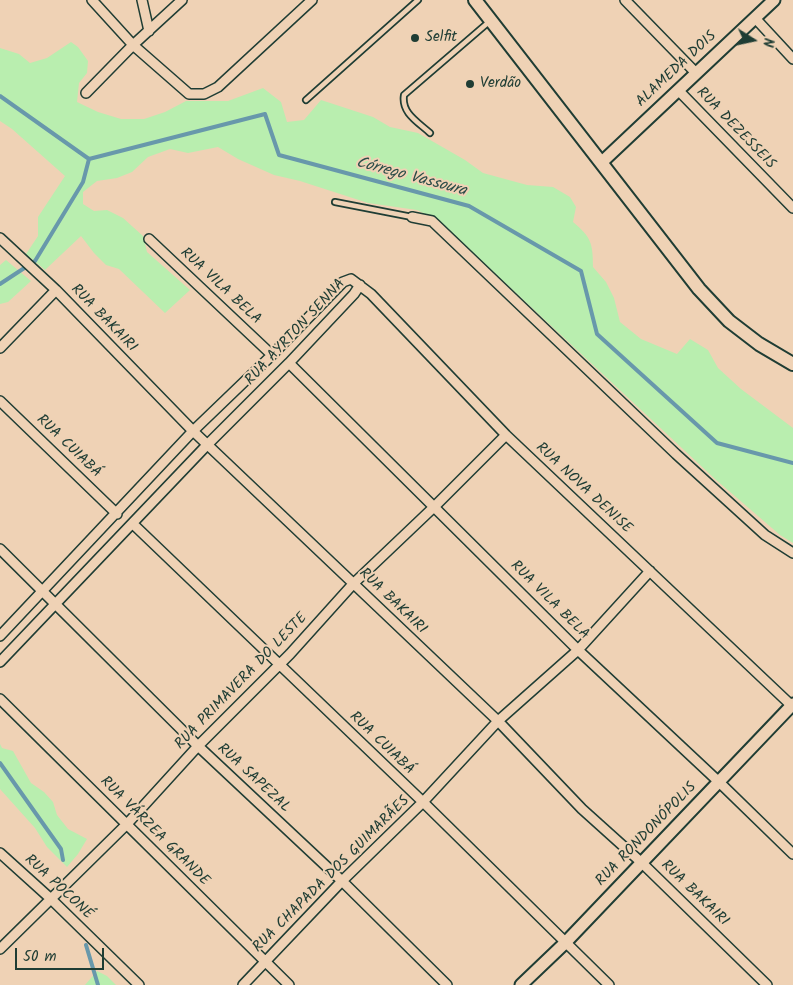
<!DOCTYPE html>
<html>
<head>
<meta charset="utf-8">
<style>
  body { margin:0 }
  #map { position:relative; width:793px; height:985px; overflow:hidden; background:#efd2b5; font-family:Kalam,sans-serif }
  canvas { display:block }
  .north { position:absolute; left:728px; top:15px; width:50px; height:50px; -webkit-text-stroke:4px #efd2b5; paint-order:stroke; rotate:100deg; font-size:14px; font-weight:700; line-height:20px; text-align:center; color:#1f3d34 }
  .north::after { content:''; display:block; margin:auto; width:18px; height:22px; background:#1f3d34; clip-path:polygon(50% 0,100% 100%,50% 72%,0 100%) }
  .scale { position:absolute; left:15px; top:948px; width:89px; height:22px; box-sizing:border-box; border:2px solid #1f3d34; border-top:0; padding-left:6px; font-size:15px; line-height:18px; white-space:nowrap; color:#1f3d34; -webkit-text-stroke:4px #efd2b5; paint-order:stroke }
</style>
</head>
<body>
<div id="map">
<canvas width="793" height="985"></canvas>
<div class="north">N</div>
<div class="scale">50 m</div>
</div>
<script>
const ctx = document.querySelector('canvas').getContext('2d');
ctx.lineJoin = 'round';
function fillPath(path, color) {
  ctx.fillStyle = color;
  ctx.fill(path, 'evenodd');
}
function stroke(path, color, width, dash) {
  ctx.strokeStyle = color;
  ctx.lineWidth = width;
  ctx.lineCap = dash ? 'butt' : 'round';
  ctx.setLineDash(dash || []);
  ctx.stroke(path);
}
function drawText(font, color, halo, rows, align = 'center') {
  ctx.font = font + ' Kalam,sans-serif';
  ctx.lineWidth = 4;
  ctx.setLineDash([]);
  ctx.textBaseline = 'middle';
  ctx.strokeStyle = halo;
  ctx.fillStyle = color;
  for (const [text, x, y, turn = 0] of rows) {
    ctx.save();
    ctx.translate(x, y);
    ctx.rotate((+turn || 0) * Math.PI / 180);
    ctx.textAlign = isNaN(turn) ? turn : align;
    if (halo) ctx.strokeText(text, 0, 0);
    ctx.fillText(text, 0, 0);
    ctx.restore();
  }
}
fillPath(new Path2D(`
  M71,42L78,47L88,61L87,73L79,83L77,102L98,112L121,119H144L165,112L186,101H228L263,88L281,102L287,122L304,120L321,100L373,117L390,127L418,133L465,160L483,173L527,185L553,187L570,197L576,207L573,222C591,237 593,243 593,267L606,282L614,298L620,322L641,339L677,354L690,339L708,350L718,368L741,389L793,428V543L780,535L715,479L439,221L417,210L368,203L300,181L274,175L238,159L218,147L188,153L170,149L148,157L132,172L117,178L97,181L83,192V204L94,211L107,210L123,218L143,236L147,252L190,290L165,313L119,269L106,265L94,253L81,236L45,270L26,254L38,236V217L65,176L12,129L0,121V48L19,54L30,63L47,58Z
  M6,260L31,281L8,302L0,304V265Z
  M0,744L2,748L13,751L31,783L44,792L53,802L57,815L68,829L87,839L78,854L67,867L47,847L35,828L0,789Z
  M97,971L107,976L116,985H85Z`), '#b9eeaf');
stroke(new Path2D(`
  M0,96L89,159L265,114L279,155L469,206L581,271L597,334L717,443L793,463
  M0,284L35,261L83,182L89,159
  M0,763L61,849L63,860
  M86,945L98,985`), '#6898ab', 4);
const service = new Path2D(`
  M306,100L418,0
  M430,133C418,122 401,113 404,95L490,21
  M335,202L412,217`);
const minor = new Path2D(`
  M92,0L133,45L189,94H204L218,87L312,0
  M142,0L149,31
  M625,0L696,73
  M755,18L793,59
  M678,90L793,208
  M86,93L133,45L182,0
  M412,217L432,221L676,454L765,535L793,553
  M0,238L56,290L193,431L498,721L582,809L642,863L767,985
  M149,239L272,355
  M0,348L56,290
  M289,363L578,650L719,782L793,854
  M0,401L117,514
  M133,524L423,802L609,985
  M0,549L198,746L342,881L447,985
  M0,636L193,431L272,355L343,282L351,279L371,294L506,435L793,707
  M0,662L207,445L289,363L354,294L360,285
  M0,699L289,985
  M0,853L51,899L139,985
  M0,949L127,824L198,746L290,654L353,584L435,506L506,435
  M243,985L342,881L423,802L498,721L578,650L650,571`);
const tertiary = new Path2D(`
  M602,162L774,0
  M521,985L565,943L793,704`);
const secondary = new Path2D(`
  M475,0L699,289L729,321L759,344L793,364`);
stroke(service, '#1f3d34', 8);
stroke(minor, '#1f3d34', 12);
stroke(tertiary, '#1f3d34', 15);
stroke(secondary, '#1f3d34', 16);
stroke(service, '#efd2b5', 4.5);
stroke(minor, '#efd2b5', 9);
stroke(tertiary, '#efd2b5', 11);
stroke(secondary, '#efd2b5', 12);
for (const [x, y, r, color] of [
  [415,38,5,"#1f3d34"],
  [470,84,5,"#1f3d34"]
]) {
  const dot = new Path2D();
  dot.arc(x, y, r, 0, 2 * Math.PI);
  ctx.fillStyle = color;
  ctx.fill(dot);
  stroke(dot, '#efd2b5', 2);
}
drawText('15px', '#1f3d34', '#efd2b5', [
  ["Selfit",425,38],
  ["Verdão",480,84]
], 'left');
drawText('15px', '#1f3d34', '#efd2b5', [
  ["ALAMEDA DOIS",677,70,-43],
  ["RUA DEZESSEIS",735,129,46],
  ["RUA VILA BELA",220,287,43],
  ["RUA BAKAIRI",103,319,46],
  ["RUA AYRTON SENNA",296,333,-47],
  ["RUA CUIABÁ",68,447,44],
  ["RUA NOVA DENISE",583,489,43],
  ["RUA VILA BELA",549,601,45],
  ["RUA BAKAIRI",392,602,44],
  ["RUA PRIMAVERA DO LESTE",242,682,-46],
  ["RUA CUIABÁ",381,744,44],
  ["RUA SAPEZAL",253,779,43],
  ["RUA VÁRZEA GRANDE",154,832,45],
  ["RUA RONDONÓPOLIS",647,835,-46],
  ["RUA CHAPADA DOS GUIMARÃES",332,875,-45],
  ["RUA POCONÉ",58,888,43],
  ["RUA BAKAIRI",694,894,44]
]);
drawText('italic 16px', '#2b4c48', '#efd2b5', [
  ["Córrego Vassoura",411,178,15]
]);
</script>
</body>
</html>
